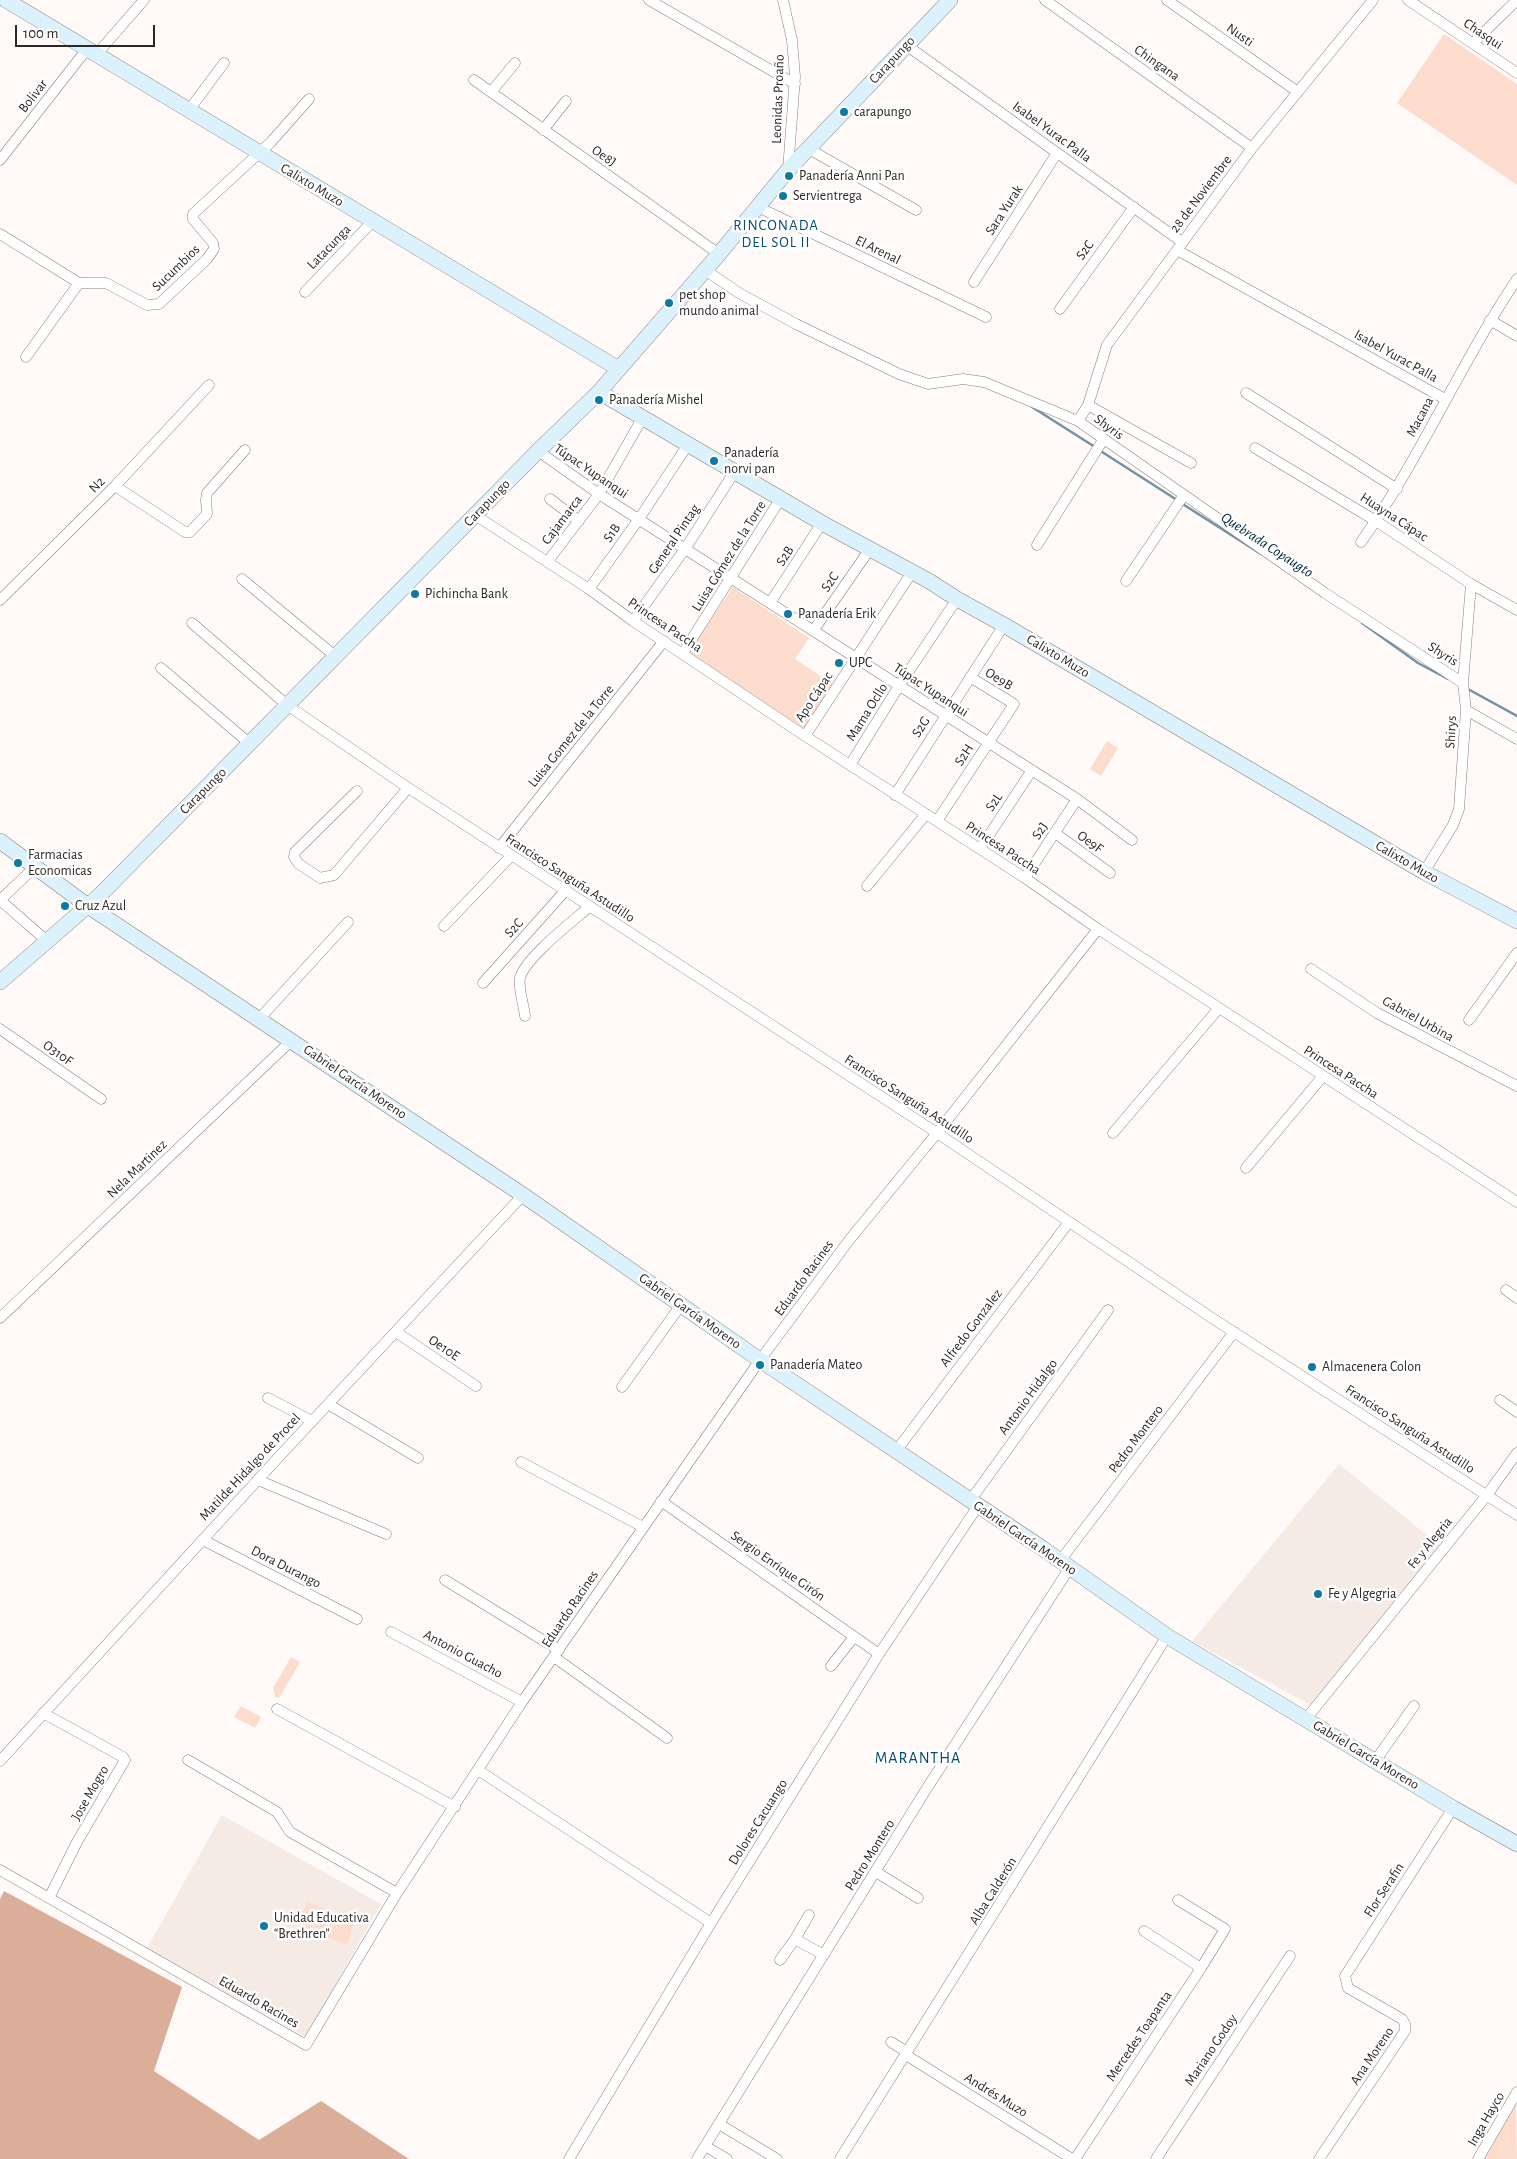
<!DOCTYPE html>
<html>
<head>
<meta charset="utf-8">
<style>
  body { margin:0 }
  #map { position:relative; width:1517px; height:2159px; overflow:hidden; background:#fffaf8; font-family:"Alegreya Sans",sans-serif }
  canvas { display:block }
  .scale { position:absolute; left:15px; top:25px; width:140px; height:22px; box-sizing:border-box; border:2px solid #2c2827; border-top:0; padding-left:6px; font-size:15px; line-height:18px; white-space:nowrap; color:#2c2827; -webkit-text-stroke:4px #fff; paint-order:stroke }
</style>
</head>
<body>
<div id="map">
<canvas width="1517" height="2159"></canvas>
<div class="scale">100 m</div>
</div>
<script>
const ctx = document.querySelector('canvas').getContext('2d');
ctx.lineJoin = 'round';
function fillPath(path, color) {
  ctx.fillStyle = color;
  ctx.fill(path, 'evenodd');
}
function stroke(path, color, width, dash) {
  ctx.strokeStyle = color;
  ctx.lineWidth = width;
  ctx.lineCap = dash ? 'butt' : 'round';
  ctx.setLineDash(dash || []);
  ctx.stroke(path);
}
function drawText(font, color, halo, rows, align = 'center') {
  ctx.font = font + ' "Alegreya Sans",sans-serif';
  ctx.lineWidth = 5;
  ctx.setLineDash([]);
  ctx.textBaseline = 'middle';
  ctx.strokeStyle = halo;
  ctx.fillStyle = color;
  for (const [text, x, y, turn = 0] of rows) {
    ctx.save();
    ctx.translate(x, y);
    ctx.rotate((+turn || 0) * Math.PI / 180);
    ctx.textAlign = isNaN(turn) ? turn : align;
    if (halo) ctx.strokeText(text, 0, 0);
    ctx.fillText(text, 0, 0);
    ctx.restore();
  }
}
fillPath(new Path2D(`
  M1339,1464L1443,1548L1314,1707L1192,1641Z
  M222,1815L381,1904L306,2037L147,1948Z`), '#f5eae4');
fillPath(new Path2D(`
  M1444,34L1517,84V185L1397,103Z
  M733,587L809,638L795,659L834,685L804,729L689,652Z
  M1107,741L1118,748L1101,776L1090,769Z
  M291,1657L300,1662L279,1698L275,1697L273,1688Z
  M241,1706L261,1717L255,1728L234,1717Z
  M308,1902L354,1922L347,1945L296,1924Z
  M1516,2104L1517,2159H1483Z`), '#fbdccd');
fillPath(new Path2D(`
  M4,1891L182,1987L154,2071L259,2140L321,2101L409,2159H0V1899Z`), '#dbae99');
stroke(new Path2D(`
  M1032,407L1095,447
  M1099,450L1177,500
  M1181,503L1261,554
  M1362,623L1418,663L1448,679
  M1466,688L1517,716`), '#7392a3', 2.5);
const street = new Path2D(`
  M649,0L795,84
  M783,0L792,40L795,77L788,170
  M1045,0L1252,148
  M1167,0L1298,92
  M1408,0L1517,73
  M1473,43L1517,0
  M906,45L1182,242
  M96,55L144,0
  M474,80L719,254
  M491,92L515,63
  M189,110L224,63
  M543,130L566,101
  M809,149L916,210
  M0,160L87,49
  M758,207L986,317
  M0,234L79,283H106L147,305L159,304L207,259L214,249L213,243L193,219V214L271,142L309,99
  M1177,250L1445,399
  M705,270L739,293L796,324L899,374L928,384L963,379L984,382L1078,421L1325,593L1463,683
  M974,282L1057,153
  M305,292L373,221
  M1060,309L1134,207
  M1490,320L1517,336
  M26,357L79,283
  M1246,393L1397,489
  M1088,405L1191,463
  M1078,421L1088,405L1107,345L1252,148L1373,0
  M1255,448L1376,521L1471,584L1517,610
  M538,451L599,494L1077,799L1132,840
  M115,486L185,532H190L207,514L206,500L207,493L245,450
  M550,499L579,521
  M475,515L589,589L633,621L805,736L1025,878L1098,929L1517,1202
  M1361,542C1420,459 1460,364 1517,279
  M1037,545L1103,440
  M548,561L599,494L643,417
  M242,579L335,656
  M1126,581L1184,495
  M589,589L639,519L689,443
  M0,600L115,486L209,385
  M770,603L822,523
  M633,621L685,549L735,471
  M192,623L287,705L401,783L937,1133L1212,1318L1517,1515
  M813,631L870,549
  M683,653L781,498
  M161,668L249,743
  M1466,710L1517,739
  M805,736L912,572
  M850,765L899,686L957,599
  M357,791L295,852L294,857L299,864L320,878L334,875L408,788
  M895,795L1004,625
  M937,821L1014,704L970,677
  M1055,833L1110,873
  M499,848L664,641
  M980,849L1032,770
  M35,867L0,900L47,941
  M1424,872L1453,825L1459,809L1466,710L1463,683L1471,584
  M1025,878L1077,799
  M867,886L926,814
  M444,926L511,856
  M1311,969L1377,1013L1517,1086
  M483,983L565,891
  M525,1016C524,1005 518,989 520,978C525,958 573,921 589,907
  M260,1018L348,922
  M1469,1020L1517,953
  M0,1029L101,1099
  M1113,1133L1219,1008
  M1246,1168L1323,1076
  M1506,1290L1517,1298
  M0,1318L292,1040
  M396,1332L476,1386
  M622,1387L681,1305
  M268,1398L312,1421
  M1500,1400L1517,1412
  M328,1404L418,1458
  M896,1451L1069,1222
  M521,1462L643,1527
  M258,1480L386,1534
  M661,1501L879,1654
  M970,1501L1108,1310
  M203,1540L357,1619
  M1060,1561L1234,1332
  M445,1580L559,1650
  M391,1632L522,1702
  M554,1657L667,1738
  M831,1666L854,1637
  M277,1709L455,1807
  M43,1713L123,1757L125,1760L77,1842L49,1898
  M1306,1719L1487,1495L1517,1453
  M188,1760L277,1812L290,1832L397,1893
  M0,1761L275,1461L523,1195
  M1375,1761L1414,1706
  M478,1770L711,1923
  M0,1870L306,2045L397,1893L522,1702L760,1360L850,1239L937,1133L1098,929
  M876,1872L918,1898
  M809,1915L795,1939L824,1955
  M1144,1931L1201,1968
  M780,1960L795,1939
  M891,2042L907,2052
  M906,2055L1072,2159
  M719,2124L777,2159
  M705,2146L727,2159
  M569,2159L711,1923L879,1654L978,1506
  M697,2159L927,1788L1069,1569
  M840,2159L1167,1636
  M1075,2159L1201,1968L1225,1929L1178,1900
  M1156,2159L1290,1956
  M1319,2159L1405,2031V2024L1402,2019L1348,1988L1345,1976L1453,1808
  M1478,2159L1517,2092`);
const secondary = new Path2D(`
  M6,0L619,369
  M599,392L822,523L929,581L957,599L1004,625L1424,872L1517,921
  M0,841L88,906L523,1195L760,1360L1042,1548L1167,1636L1453,1808L1517,1844
  M0,982L99,896L538,451L599,392L719,254L788,170L950,0`);
stroke(street, '#897f7b', 11);
stroke(secondary, '#897f7b', 16);
stroke(street, '#fff', 10);
stroke(secondary, '#dbf1fc', 15);
for (const [x, y, r, color] of [
  [844,112,5,"#0e7aa4"],
  [789,176,5,"#0e7aa4"],
  [783,196,5,"#0e7aa4"],
  [669,303,5,"#0e7aa4"],
  [599,400,5,"#0e7aa4"],
  [714,461,5,"#0e7aa4"],
  [415,594,5,"#0e7aa4"],
  [788,614,5,"#0e7aa4"],
  [839,663,5,"#0e7aa4"],
  [18,863,5,"#0e7aa4"],
  [65,906,5,"#0e7aa4"],
  [760,1365,5,"#0e7aa4"],
  [1312,1367,5,"#0e7aa4"],
  [1318,1594,5,"#0e7aa4"],
  [264,1926,5,"#0e7aa4"]
]) {
  const dot = new Path2D();
  dot.arc(x, y, r, 0, 2 * Math.PI);
  ctx.fillStyle = color;
  ctx.fill(dot);
  stroke(dot, '#fff', 2);
}
drawText('14px', '#2c2827', '#fff', [
  ["Chasqui",1483,34,34],
  ["Nusti",1240,35,35],
  ["Carapungo",892,60,-47],
  ["Chingana",1157,63,35],
  ["Bolivar",33,96,-52],
  ["Leonidas Proaño",778,99,-88],
  ["Isabel Yurac Palla",1052,132,36],
  ["Oe8J",604,156,35],
  ["Calixto Muzo",312,185,31],
  ["28 de Noviembre",1201,194,-53],
  ["Sara Yurak",1004,210,-57],
  ["Latacunga",329,247,-46],
  ["El Arenal",878,250,26],
  ["S2C",1085,250,-54],
  ["Sucumbios",176,268,-44],
  ["Isabel Yurac Palla",1396,356,29],
  ["Macana",1420,417,-62],
  ["Shyris",1109,427,36],
  ["Túpac Yupanqui",591,471,34],
  ["N2",97,485,-45],
  ["Carapungo",487,503,-46],
  ["Huayna Cápac",1394,517,33],
  ["Cajamarca",562,520,-53],
  ["S1B",612,533,-55],
  ["General Pintag",674,539,-56],
  ["Luisa Gómez de la Torre",729,556,-58],
  ["S2B",785,556,-57],
  ["S2C",830,582,-55],
  ["Princesa Paccha",665,625,34],
  ["Shyris",1443,654,33],
  ["Calixto Muzo",1058,656,31],
  ["Oe9B",999,679,32],
  ["Túpac Yupanqui",931,690,33],
  ["Apo Cápac",814,697,-57],
  ["Mama Ocllo",867,712,-58],
  ["S2G",921,727,-57],
  ["Shirys",1451,732,-87],
  ["Luisa Gomez de la Torre",571,736,-51],
  ["S2H",964,755,-57],
  ["Carapungo",203,791,-45],
  ["S2L",994,802,-56],
  ["S2J",1040,831,-56],
  ["Oe9F",1090,842,36],
  ["Princesa Paccha",1003,848,33],
  ["Calixto Muzo",1407,862,30],
  ["Francisco Sanguña Astudillo",570,878,33],
  ["S2C",514,928,-48],
  ["Gabriel Urbina",1418,1019,29],
  ["O310F",58,1053,35],
  ["Princesa Paccha",1341,1072,33],
  ["Gabriel García Moreno",355,1082,34],
  ["Francisco Sanguña Astudillo",909,1099,33],
  ["Nela Martinez",137,1169,-44],
  ["Eduardo Racines",804,1278,-54],
  ["Gabriel García Moreno",690,1311,35],
  ["Alfredo Gonzalez",971,1328,-53],
  ["Oe10E",444,1348,34],
  ["Antonio Hidalgo",1028,1397,-54],
  ["Francisco Sanguña Astudillo",1410,1429,33],
  ["Pedro Montero",1136,1439,-53],
  ["Matilde Hidalgo de Procel",250,1467,-47],
  ["Gabriel García Moreno",1025,1538,34],
  ["Fe y Alegria",1430,1543,-51],
  ["Sergio Enrique Girón",778,1566,35],
  ["Dora Durango",286,1567,27],
  ["Eduardo Racines",570,1609,-56],
  ["Antonio Guacho",463,1654,28],
  ["Gabriel García Moreno",1366,1755,31],
  ["Jose Mogro",90,1793,-60],
  ["Dolores Cacuango",758,1822,-58],
  ["Pedro Montero",870,1855,-58],
  ["Flor Serafin",1384,1890,-57],
  ["Alba Calderón",993,1891,-58],
  ["Eduardo Racines",259,2002,30],
  ["Mercedes Toapanta",1139,2036,-56],
  ["Mariano Godoy",1211,2050,-56],
  ["Ana Moreno",1372,2056,-56],
  ["Andrés Muzo",996,2095,32],
  ["Inga Hayco",1486,2119,-60]
]);
drawText('14px', '#2c2827', '#fff', [
  ["carapungo",854,112],
  ["Panadería Anni Pan",799,176],
  ["Servientrega",793,196],
  ["pet shop",679,295],
  ["mundo animal",679,311],
  ["Panadería Mishel",609,400],
  ["Panadería",724,453],
  ["norvi pan",724,469],
  ["Pichincha Bank",425,594],
  ["Panadería Erik",798,614],
  ["UPC",849,663],
  ["Farmacias",28,855],
  ["Economicas",28,871],
  ["Cruz Azul",75,906],
  ["Panadería Mateo",770,1365],
  ["Almacenera Colon",1322,1367],
  ["Fe y Algegria",1328,1594],
  ["Unidad Educativa",274,1918],
  ["“Brethren”",274,1934]
], 'left');
ctx.letterSpacing = '1px';
drawText('15px', '#044e6b', '#fff', [
  ["RINCONADA",776,225],
  ["DEL SOL II",776,242]
]);
ctx.letterSpacing = '0px';
drawText('italic 15px', '#042e3f', '#fff', [
  ["Quebrada Copaugto",1267,545,33]
]);
ctx.letterSpacing = '1px';
drawText('16px', '#044e6b', '#fff', [
  ["MARANTHA",918,1758]
]);
ctx.letterSpacing = '0px';
</script>
</body>
</html>
